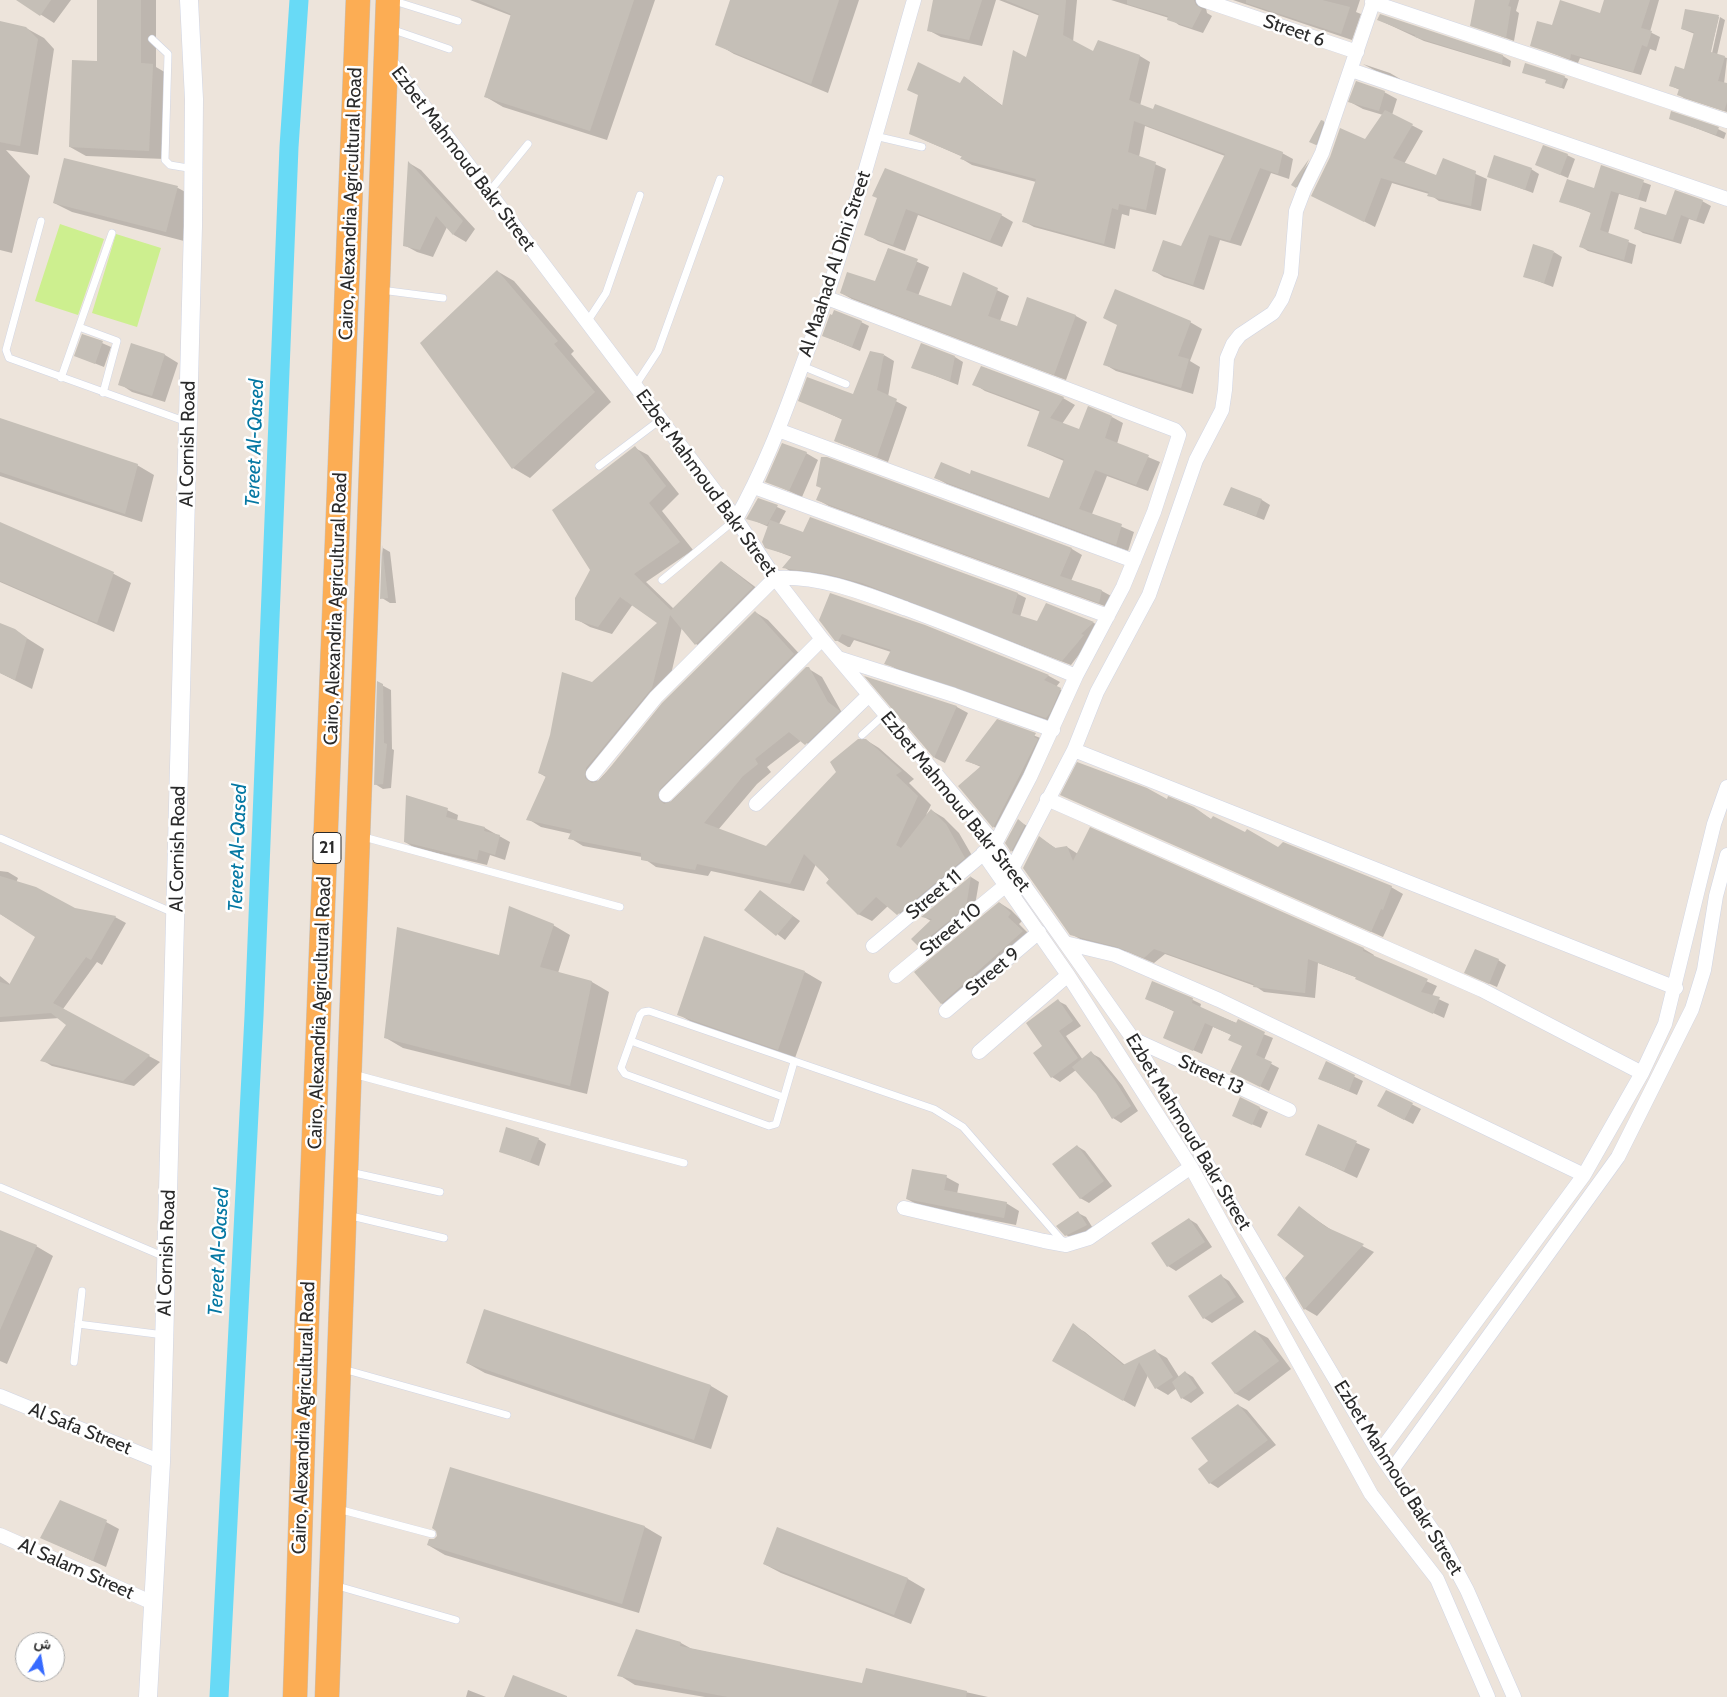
<!DOCTYPE html>
<html>
<head>
<meta charset="utf-8">
<style>
  body { margin:0 }
  #map { position:relative; width:1727px; height:1697px; overflow:hidden; background:#ede4db; font-family:Cabin,Vazirmatn,sans-serif }
  canvas { display:block }
  .north { position:absolute; left:15px; top:1632px; width:50px; height:50px; box-sizing:border-box; background:#fff; border:1px solid #aaa; border-radius:50%; rotate:12deg; font-size:14px; font-weight:700; line-height:20px; text-align:center; color:#2a2a2a }
  .north::after { content:''; display:block; margin:auto; width:18px; height:22px; background:#366aff; clip-path:polygon(50% 0,100% 100%,50% 72%,0 100%) }
</style>
</head>
<body>
<div id="map">
<canvas width="1727" height="1697"></canvas>
<div class="north">ش</div>
</div>
<script>
const ctx = document.querySelector('canvas').getContext('2d');
ctx.lineJoin = 'round';
function fillPath(path, color) {
  ctx.fillStyle = color;
  ctx.fill(path, 'evenodd');
}
function stroke(path, color, width, dash) {
  ctx.strokeStyle = color;
  ctx.lineWidth = width;
  ctx.lineCap = dash ? 'butt' : 'round';
  ctx.setLineDash(dash || []);
  ctx.stroke(path);
}
function drawText(font, color, halo, rows, align = 'center') {
  ctx.font = font + ' Cabin,sans-serif';
  ctx.lineWidth = 5;
  ctx.setLineDash([]);
  ctx.textBaseline = 'middle';
  ctx.strokeStyle = halo;
  ctx.fillStyle = color;
  for (const [text, x, y, turn = 0] of rows) {
    ctx.save();
    ctx.translate(x, y);
    ctx.rotate((+turn || 0) * Math.PI / 180);
    ctx.textAlign = isNaN(turn) ? turn : align;
    if (halo) ctx.strokeText(text, 0, 0);
    ctx.fillText(text, 0, 0);
    ctx.restore();
  }
}
fillPath(new Path2D(`
  M60,224L104,239L78,315L35,301Z
  M116,234L161,248L137,327L92,313Z`), '#cdef8f');
fillPath(new Path2D(`
  M18,0H71L54,23Z
  M98,0H156V67L168,74L165,159L86,156L70,147L98,63Z
  M470,0H655L607,140L503,107L486,97L512,16Z
  M732,0H859L828,93L734,54L717,44Z
  M934,0H996L982,46L941,37L928,30Z
  M999,0H1077L1073,42L1094,53L1140,56L1150,62L1140,106L1282,153L1293,159L1289,179L1271,173L1241,246L1220,240L1204,290L1164,277L1154,271L1181,248L1225,156L1145,126L1139,157L1166,169L1156,215L1130,209L1129,216L1122,214L1115,249L1034,227L1023,221L1036,182L972,165L962,159L963,157L922,139L965,77L1003,106L1026,59L1040,16Z
  M1111,0H1209L1205,3L1207,13L1212,16L1203,33L1179,25L1169,18Z
  M1233,0H1360L1356,12L1361,14L1352,40Z
  M1477,0H1519L1516,11L1519,13L1514,41L1471,25Z
  M1605,0H1659L1650,32L1660,37L1656,51L1650,49L1641,75L1580,58L1578,63L1531,45L1552,27L1601,14Z
  M1686,11L1719,17L1709,58H1711L1720,17L1725,20L1717,55L1727,58L1724,84L1727,85V112L1684,98L1678,94L1680,90L1671,86L1685,71L1695,34L1682,29Z
  M1379,20L1503,56L1511,61L1510,67L1424,41Z
  M0,22L26,28L44,38L54,49L38,155L6,150L30,176L12,253L0,250Z
  M1363,64L1390,73L1402,80L1376,71Z
  M1564,77L1568,79L1564,89L1551,84L1548,80Z
  M1384,92L1397,99L1392,115L1423,131L1404,164L1437,176L1444,160L1487,179L1481,211L1439,201L1429,194L1392,183L1375,227L1324,201L1383,115L1363,109L1350,102Z
  M1670,118L1718,129L1726,133L1724,139Z
  M1322,121L1331,127L1319,146L1311,142Z
  M1567,155L1575,159L1568,178L1537,165Z
  M1310,161L1321,168L1309,194L1293,185Z
  M409,163L421,170L475,229L466,242L454,235L447,227L433,257L417,252L404,245Z
  M1602,167L1651,185L1646,202L1619,194L1608,234L1636,245L1632,264L1588,251L1580,246L1591,213L1561,201L1595,189Z
  M1531,169L1539,174L1533,193L1488,176Z
  M178,188L195,197L184,241L72,212L54,203Z
  M878,199L1001,215L1013,222L1002,247L918,215L905,251L878,241L866,234Z
  M1702,201L1711,206L1704,224L1689,219L1681,244L1643,233L1635,228Z
  M888,249L929,267L918,296L952,308L964,274L1009,296L1000,321L1017,328L1028,299L1076,316L1087,322L1066,380L852,299L841,293L876,283Z
  M1554,252L1562,257L1553,287L1524,276Z
  M497,271L514,281L574,351L571,354L611,402L530,478L513,468L422,343Z
  M861,322L869,326L860,351L824,336Z
  M1190,322L1202,329L1190,361L1200,367L1193,394L1116,371L1104,364L1118,325Z
  M102,343L111,347L104,367L76,356Z
  M132,345L165,355L178,363L165,402L132,392L120,384Z
  M884,355L894,361L888,397L907,407L888,462L835,441L843,420L800,400L853,396Z
  M955,357L963,362L958,385L913,367Z
  M982,367L1063,398L1075,405L1062,424L1080,431L1112,417L1123,423L1117,444L1160,462L1148,491L1107,476L1092,514L1134,532L1128,551L947,484L936,478L971,476L1049,499L1064,461L1029,446L1041,412L985,391L974,384Z
  M0,419L137,465L154,475L142,522L0,476Z
  M635,448L648,455L679,494L662,511L693,550L646,582L674,609L722,562L766,595L709,652L696,644L682,627L666,696L599,776L597,782L755,612L768,620L807,662L673,796L669,803L809,669L822,677L841,711L852,719L819,751L802,740L767,767L771,772L757,784L718,830L766,847L838,773L866,740L879,748L914,779L909,783L931,805L926,815L931,810L944,818L959,833L978,866L911,921L888,906L872,921L858,914L816,864L804,891L711,871L708,876L656,867L642,857L583,846L570,838L572,834L541,827L528,819L546,777L539,773L593,684L659,623L633,604L612,634L590,627L576,619Z
  M806,453L818,460L802,497L767,481Z
  M827,459L1072,549L1082,555L1071,581L1102,591L1113,597L1110,608L829,506L818,500L823,489Z
  M759,499L786,511L779,524L804,534L1018,594L1026,598L1020,617L1038,623L1047,604L1101,626L1071,665L871,588L837,578L791,572L784,567L792,557L766,547L769,527L748,518Z
  M1262,500L1270,505L1264,520L1225,505Z
  M0,524L114,574L131,583L114,632L0,582Z
  M383,548L390,552L396,603H390L382,598Z
  M820,620L925,626L1049,676L1060,682L1056,687L1072,696L1058,724L898,670L886,663L891,652L854,640L850,647H848L836,640Z
  M0,624L14,630L44,649L32,689L0,673Z
  M868,678L957,707L968,713L945,763L935,758Z
  M378,683L391,690L392,749L394,750L391,788L383,789L375,784Z
  M997,721L1043,739L1002,832L994,827L960,787L981,767L967,761Z
  M1062,795L1167,801L1194,808L1212,820L1278,849L1391,887L1403,894L1383,937Z
  M447,810L458,815L457,821L485,828L510,842L505,860L490,855L487,865L415,848L405,842Z
  M1018,821L1031,828L1024,858L1012,851L1007,843Z
  M1040,838L1057,849L1067,847L1078,854L1364,949L1374,955L1373,957L1437,986L1432,996L1449,1004L1444,1018L1355,977L1318,963L1315,998L1264,992L1255,986L1165,954L1154,963L1128,952L1082,940L1071,934Z
  M0,871L8,872L18,878L16,883L75,909L115,917L126,923L102,965L97,962L63,1009L160,1062L134,1086L52,1066L42,1060L68,1025L60,1018L0,1022V976L11,985L37,936L0,914Z
  M971,877L979,882L974,911L927,950L919,945L913,939L931,921L924,917Z
  M760,891L800,921L785,940L746,910Z
  M1000,903L1011,910L1022,921L1019,924L1034,939L953,1010L941,1003Z
  M553,925L570,935L558,973L592,982L609,992L587,1094L403,1048L386,1038L500,957Z
  M1498,960L1506,965L1497,987L1474,977Z
  M805,972L822,982L795,1058L695,1024L678,1014Z
  M1153,982L1193,1000L1201,1004L1200,1008L1273,1038L1264,1060L1279,1068L1269,1091L1240,1076L1243,1046L1230,1040L1232,1035L1213,1027L1202,1054L1165,1038L1175,1012L1146,998Z
  M1058,1001L1066,1005L1081,1026L1066,1036L1083,1060L1091,1053L1100,1058L1122,1085L1138,1111L1121,1123L1113,1118L1097,1094L1076,1070L1060,1082L1052,1077L1044,1047Z
  M1326,1063L1363,1081L1357,1095L1320,1079Z
  M1386,1091L1421,1109L1413,1124L1387,1111Z
  M1241,1099L1268,1112L1261,1128L1242,1120Z
  M1318,1126L1370,1149L1357,1178L1306,1154Z
  M538,1139L546,1144L539,1166L500,1151Z
  M1077,1146L1085,1151L1112,1186L1089,1203L1080,1198Z
  M946,1177L959,1184L957,1194L1006,1203L1019,1211L1016,1225L920,1206L907,1199Z
  M1299,1208L1333,1231L1374,1252L1317,1316L1305,1309L1287,1279L1306,1256Z
  M1078,1213L1086,1217L1094,1230L1075,1240L1066,1235Z
  M1189,1219L1197,1224L1212,1247L1176,1271L1168,1266Z
  M0,1232L36,1246L53,1256L7,1364L0,1361Z
  M1221,1276L1229,1281L1244,1302L1212,1323L1204,1318Z
  M1073,1325L1085,1332L1125,1365L1155,1351L1167,1358L1179,1377L1185,1372L1193,1377L1204,1393L1191,1403L1182,1398L1177,1388L1168,1395L1156,1388L1148,1375L1135,1407L1053,1360Z
  M1255,1331L1268,1338L1291,1369L1249,1401L1236,1394L1213,1363Z
  M467,1363L711,1386L728,1396L711,1449L485,1373Z
  M1238,1405L1247,1410L1276,1445L1218,1488L1210,1483V1462Z
  M451,1469L645,1527L662,1537L639,1613L445,1555L428,1545L438,1536Z
  M106,1522L119,1529L106,1567L42,1538Z
  M764,1564L908,1579L925,1589L911,1624L781,1573Z
  M636,1631L681,1643L692,1649L863,1684L866,1670L988,1697H705L635,1685L619,1675Z
  M468,1690L486,1697H466Z`), '#0003');
stroke(new Path2D(`
  M219,1697L254,1016L289,147L299,0`), '#68daf6', 19);
fillPath(new Path2D(`
  M16,0H51L40,16Z
  M97,0H141V63L153,64L149,151L69,147L72,60L97,61Z
  M478,0H634L590,131L484,97L511,14Z
  M730,0H839L811,84L715,45Z
  M933,0H982L969,40L927,31Z
  M1005,0H1066L1063,35L1093,51L1098,40L1140,55L1129,100L1153,109L1155,104L1283,152L1278,174L1260,168L1230,241L1209,235L1193,285L1152,271L1163,240L1181,246L1225,154L1134,121L1128,152L1156,162L1146,210L1119,204L1118,210L1112,208L1104,244L1022,222L1036,179L960,159L962,156L909,134L918,95L907,90L918,62L960,83L964,76L1002,106L1013,50L1026,57L1039,14Z
  M1127,0H1194L1196,5L1202,9L1192,28L1167,20L1168,16L1127,4Z
  M1246,0H1322L1350,7L1341,34L1246,3Z
  M1475,0H1510L1508,6L1511,7L1506,38L1470,26Z
  M1560,0L1600,13L1604,0H1650L1641,28L1652,31L1647,47L1642,45L1633,72L1571,54L1570,59L1530,46L1537,21L1552,25Z
  M1685,9L1719,15L1711,52L1725,56L1718,81L1727,83V102L1724,111L1677,95L1679,89L1669,86L1675,66L1684,69L1694,32L1681,29Z
  M1380,14L1503,55L1502,64L1415,37V35L1377,20Z
  M0,21L26,27L38,39L20,146L0,142Z
  M1525,63L1565,76L1561,88L1545,83L1546,80L1522,73Z
  M1356,81L1385,91L1379,111L1348,102Z
  M1385,110L1413,124L1393,158L1436,175L1443,158L1476,171L1471,206L1427,196L1429,192L1381,178L1364,222L1311,196L1330,157L1340,128L1365,139Z
  M1671,111L1719,127L1716,135L1669,119Z
  M1321,120L1324,121L1316,145L1309,142Z
  M1543,145L1568,154L1560,175L1535,165Z
  M1494,155L1532,168L1525,190L1487,177Z
  M64,158L178,186L166,232L53,203Z
  M1309,159L1296,188L1291,185L1299,173Z
  M408,161L463,221L453,235L436,216L420,250L403,246Z
  M1601,165L1644,180L1638,199L1611,191L1600,230L1629,240L1624,260L1579,247L1591,212L1559,202L1567,179L1594,188Z
  M885,168L1002,214L990,241L906,209L893,245L864,235L877,198L872,196Z
  M1675,190L1703,200L1696,221L1681,215L1673,240L1634,229L1640,207L1666,215Z
  M1533,244L1554,251L1544,283L1523,277Z
  M888,248L918,259L906,290L951,306L963,272L998,288L988,316L1017,326L1027,297L1076,315L1054,375L840,293L847,272L875,281Z
  M497,270L558,341L554,344L595,392L512,469L420,343Z
  M1115,289L1191,321L1178,356L1189,359L1181,388L1103,365L1117,325L1103,318Z
  M834,310L862,321L852,347L822,336L830,314L832,315Z
  M82,334L103,341L95,364L74,356Z
  M131,343L165,354L152,396L118,385Z
  M921,343L955,356L950,381L911,368Z
  M870,351L884,354L877,390L897,399L877,457L834,441L842,419L798,401L807,377L853,394Z
  M981,366L1064,397L1050,418L1079,429L1088,406L1112,416L1105,438L1149,455L1136,485L1095,470L1079,509L1122,524L1116,545L934,478L941,462L970,474L971,470L1049,498L1064,459L1027,446L1040,410L972,385Z
  M0,418L138,464L125,514L0,472Z
  M782,443L807,452L789,491L765,482Z
  M635,446L666,486L649,503L680,542L634,574L671,610L721,561L753,587L695,645L670,615L652,688L586,768L585,778L592,783L600,780L662,703L755,611L794,654L660,789L658,798L664,804L672,801L806,667H809L828,702L840,711L805,745L789,732L755,759L758,764L743,776L704,823L766,846L836,772L830,762L858,739H866L902,771L896,775L918,796L896,845L901,848L931,809L946,824L965,858L897,915L876,897L858,915L826,883L829,879L804,854L790,884L697,864L695,870L641,860V853L568,839L572,830L526,820L546,776L538,773L550,735L562,672L592,682L657,623L620,597L598,627L575,620V598L590,570L552,510Z
  M821,457H827L1072,548L1060,576L1102,590L1099,603L816,500L821,488L816,486Z
  M1231,487L1262,499L1256,516L1223,505Z
  M758,498L778,505L767,525L746,519Z
  M810,517L1018,593L1012,613L1037,621L1046,603L1094,622L1081,634L1084,635L1062,661L862,583L827,574L782,568L792,556L765,548L762,542L770,520L803,532Z
  M0,522L114,572L97,623L0,581Z
  M382,545L388,598L380,599Z
  M830,593L925,625L1049,675L1044,680L1061,688L1050,713L1046,718L884,664L891,650L842,634L838,641H835L819,620Z
  M0,623L15,629L27,638L15,680L0,673Z
  M864,676L957,706L934,758Z
  M377,681L383,684L384,743L387,744L383,784L374,785Z
  M997,719L1036,733L1034,737L1038,739L993,828L958,786L981,766L965,761Z
  M1077,762L1147,788L1167,799L1168,796L1194,807L1211,819L1213,816L1245,832L1247,829L1278,847L1283,842L1392,886L1383,910L1381,909L1371,932L1060,795Z
  M406,795L448,808L446,817L485,827L484,831L500,835L495,855L479,850L477,860L404,842Z
  M1018,819L1025,825L1011,852L1005,843Z
  M1090,827L1364,948L1363,951L1428,979L1421,992L1440,997L1433,1014L1355,979L1356,977L1308,959L1305,993L1253,987L1254,984L1154,949L1144,958L1117,947L1070,935L1023,868L1039,836L1055,848L1067,846L1073,861Z
  M0,876L36,887L75,908L116,916L91,960L86,957L53,1003L150,1055L123,1081L40,1061L66,1025L51,1013L0,1017V982L9,985L35,937L0,914Z
  M971,876L966,907L918,946L911,939L932,919L921,917Z
  M760,890L793,916L776,936L744,910Z
  M999,902L1011,913L1008,917L1023,931L941,1004L914,972Z
  M509,906L554,924L540,967L592,981L570,1086L384,1038L397,927L499,955Z
  M704,936L805,971L778,1050L677,1015Z
  M1475,949L1499,959L1489,984L1464,973Z
  M1152,981L1193,998L1192,1003L1236,1023L1238,1019L1265,1032L1256,1055L1272,1062L1260,1087L1230,1072L1242,1046L1228,1040L1231,1035L1205,1023L1193,1051L1163,1038L1174,1011L1145,999Z
  M1058,999L1073,1021L1059,1031L1078,1058L1051,1078L1033,1053L1042,1046L1026,1023Z
  M1091,1051L1114,1079L1131,1106L1112,1119L1096,1094L1072,1067Z
  M1326,1061L1355,1075L1349,1091L1318,1079Z
  M1386,1090L1413,1103L1404,1120L1377,1106Z
  M1240,1097L1260,1107L1252,1125L1232,1116Z
  M1318,1124L1357,1141L1344,1171L1305,1155Z
  M506,1127L539,1138L530,1162L499,1152Z
  M1077,1145L1104,1181L1080,1199L1052,1164Z
  M912,1169L947,1175L944,1190L1007,1202L1004,1218L906,1199Z
  M1299,1206L1326,1227L1364,1244L1304,1310L1285,1278L1304,1256L1277,1235Z
  M1078,1211L1087,1225L1065,1236L1056,1226Z
  M1189,1218L1205,1242L1167,1267L1151,1243Z
  M0,1230L37,1245L0,1330Z
  M1221,1274L1236,1297L1203,1319L1188,1296Z
  M484,1309L711,1385L694,1440L466,1363Z
  M1073,1323L1123,1365L1155,1349L1173,1377L1155,1389L1139,1362L1123,1401L1052,1361Z
  M1255,1330L1279,1361L1235,1394L1211,1363Z
  M1185,1371L1197,1388L1181,1399L1172,1382Z
  M1238,1404L1268,1440L1209,1484L1198,1469L1208,1461L1191,1438Z
  M450,1467L645,1526L622,1604L427,1545L429,1539H434L437,1536L436,1531L432,1528Z
  M60,1500L107,1520L93,1561L40,1538Z
  M777,1527L908,1578L894,1615L763,1564Z
  M636,1629L681,1642L680,1646L862,1683L866,1668L967,1691L966,1697H728L617,1676Z
  M513,1675L567,1696V1697H504Z`), '#c5bfb7');
const service = new Path2D(`
  M391,0L458,21
  M391,29L449,49
  M152,39L168,54L165,160L170,165L194,169
  M875,136L922,147
  M489,192L528,144
  M41,221L6,350L9,358L187,422
  M381,290L443,298
  M587,322L606,293L640,195
  M79,327L117,341L103,393
  M802,366L846,384
  M61,378L112,233
  M635,386L658,351L720,179
  M599,466L660,420
  M662,580L736,519
  M862,735L885,714
  M360,836L620,907
  M0,838L174,913
  M631,1041L783,1097
  M794,1062L776,1124L769,1126L625,1074L621,1068L640,1015L643,1012L649,1011L934,1109L963,1127L1064,1243
  M353,1074L684,1163
  M350,1172L440,1192
  M0,1187L165,1257
  M347,1215L444,1238
  M78,1324L164,1335
  M74,1362L82,1291
  M343,1369L507,1415
  M338,1509L432,1534
  M334,1585L456,1620`);
const minor = new Path2D(`
  M1203,0L1357,52
  M1372,2L1727,121
  M386,56L736,519L775,578L822,639L995,844L1133,1039L1379,1453L1444,1547L1467,1590L1514,1697
  M1351,70L1727,199
  M827,298L1175,430L1179,435L1154,512L1123,587L1076,676L1030,777L995,844L873,946
  M778,430L1134,561
  M754,487L1108,616
  M736,519C762,473 781,424 799,374C845,252 878,125 914,0
  M838,658L954,695L1053,730
  M1074,750L1676,988
  M593,774L656,697L775,578C820,575 866,594 907,609C964,630 1020,653 1076,676
  M666,795L822,639
  M1047,799L1482,990L1642,1073
  M756,804L869,695
  M983,853L1068,975L1191,1167L1371,1494L1437,1579L1488,1697
  M1012,869L1074,750L1097,692L1149,595L1196,460L1222,410L1225,390L1227,358L1233,344L1240,335L1273,313L1282,299L1291,274L1296,211L1304,190L1322,153L1374,0
  M1065,943L1115,955L1219,1000L1584,1175
  M896,976L1006,885
  M946,1011L1039,932
  M1133,1039L1289,1110
  M979,1052L1068,975
  M904,1208L1044,1241L1066,1245L1089,1238L1191,1167
  M0,1396L161,1462
  M1379,1453L1584,1175L1642,1073L1665,1024L1714,824L1727,787
  M1392,1470L1618,1157L1692,1009L1704,970L1716,896L1727,855
  M0,1535L153,1603`);
const tertiary = new Path2D(`
  M148,1697L161,1462L193,226L194,99L189,0`);
const trunk = new Path2D(`
  M295,1697L307,1316L358,0
  M327,1697L388,0`);
stroke(service, '#d0d5e4', 8);
stroke(minor, '#d0d5e4', 15);
stroke(tertiary, '#d0d5e4', 19);
stroke(trunk, '#c3c3c3', 25);
stroke(service, '#fff', 7);
stroke(minor, '#fff', 14);
stroke(tertiary, '#fff', 18);
stroke(trunk, '#fcad54', 24);
for (const [x, y, w] of [
  [327,848,28]
]) {
  const box = new Path2D();
  box.roundRect(x - w / 2, y - 15.5, w, 31, 4);
  ctx.fillStyle = '#fff';
  ctx.fill(box);
  stroke(box, '#2a2a2a', 1);
}
drawText('bold 18px', '#2a2a2a', null, [
  ["21",327,848]
]);
drawText('19px', '#2a2a2a', '#fff', [
  ["Street 6",1294,31,19],
  ["Ezbet Mahmoud Bakr Street",463,159,53],
  ["Cairo, Alexandria Agricultural Road",351,204,-88],
  ["Al Maahad Al Dini Street",835,264,-72],
  ["Al Cornish Road",188,444,-89],
  ["Ezbet Mahmoud Bakr Street",706,483,54],
  ["Cairo, Alexandria Agricultural Road",336,609,-88],
  ["Ezbet Mahmoud Bakr Street",955,802,51],
  ["Al Cornish Road",178,849,-89],
  ["Street 11",934,895,-40],
  ["Street 10",951,930,-39],
  ["Street 9",993,972,-40],
  ["Cairo, Alexandria Agricultural Road",320,1013,-88],
  ["Street 13",1211,1075,25],
  ["Ezbet Mahmoud Bakr Street",1188,1132,59],
  ["Al Cornish Road",167,1253,-88],
  ["Cairo, Alexandria Agricultural Road",304,1418,-88],
  ["Al Safa Street",80,1429,22],
  ["Ezbet Mahmoud Bakr Street",1398,1478,58],
  ["Al Salam Street",76,1569,24]
]);
drawText('italic 20px', '#0578a3', '#fff', [
  ["Tereet Al-Qased",255,443,-88],
  ["Tereet Al-Qased",238,848,-88],
  ["Tereet Al-Qased",219,1252,-87]
]);
</script>
</body>
</html>
